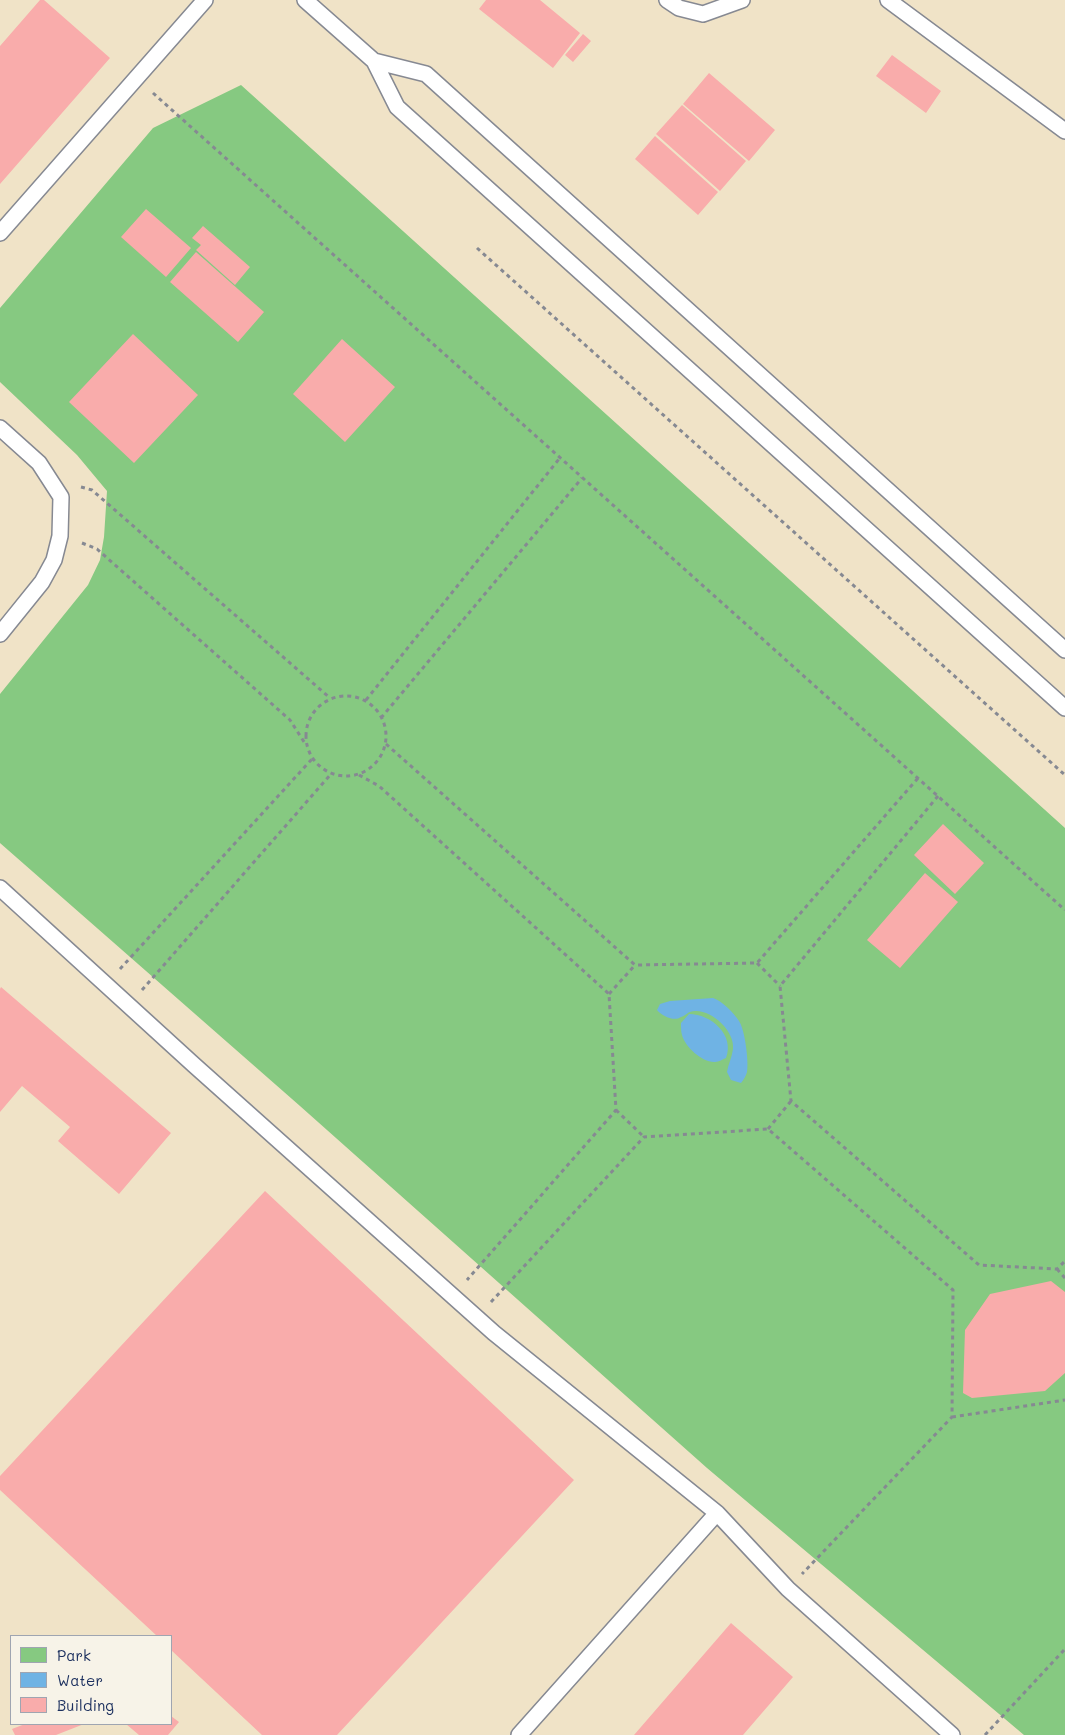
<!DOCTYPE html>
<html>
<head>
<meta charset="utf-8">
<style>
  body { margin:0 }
  #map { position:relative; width:1065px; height:1735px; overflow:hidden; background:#f0e3c7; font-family:Mali,sans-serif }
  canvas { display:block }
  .legend { position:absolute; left:10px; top:1635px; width:162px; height:90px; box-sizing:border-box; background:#f7f3e8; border:1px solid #9fa5b1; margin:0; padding:6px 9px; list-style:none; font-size:15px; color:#1b2f5e }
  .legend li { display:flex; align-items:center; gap:10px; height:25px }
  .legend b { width:25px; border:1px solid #9fa5b1 }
</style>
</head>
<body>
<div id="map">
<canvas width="1065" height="1735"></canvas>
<ul class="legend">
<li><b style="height:14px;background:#86c981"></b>Park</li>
<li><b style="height:14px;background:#6fb3e4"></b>Water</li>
<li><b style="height:14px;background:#f9acab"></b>Building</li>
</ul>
</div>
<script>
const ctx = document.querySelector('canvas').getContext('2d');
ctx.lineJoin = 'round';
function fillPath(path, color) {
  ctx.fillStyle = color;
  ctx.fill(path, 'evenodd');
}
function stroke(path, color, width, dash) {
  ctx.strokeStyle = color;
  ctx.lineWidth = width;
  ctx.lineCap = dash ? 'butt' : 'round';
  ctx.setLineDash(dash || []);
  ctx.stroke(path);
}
fillPath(new Path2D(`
  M241,85L1065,828V1735H1024L707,1468L300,1106L0,843V694L88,585L100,560L104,537L107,491L77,455L0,382V308L153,128Z`), '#86c981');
fillPath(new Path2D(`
  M713,998C722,1001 733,1012 739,1021C745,1030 749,1062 747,1072C746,1076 744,1079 741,1083L731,1080L727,1072C728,1065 732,1057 733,1049C735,1031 712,1010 695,1011C688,1011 687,1015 681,1017C674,1022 662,1016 657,1010L660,1004L670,1001Z
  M689,1014C711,1014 735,1035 726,1058C723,1059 719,1062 715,1062C703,1063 685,1047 682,1035C681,1032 681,1027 681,1023Z`), '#6fb3e4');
fillPath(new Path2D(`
  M40,0H44L110,58L0,184V46Z
  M486,0H540L580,33L553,68L479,9Z
  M583,34L591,41L573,62L565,55Z
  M892,55L941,91L926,113L876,76Z
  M709,73L775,130L749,161L683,104Z
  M682,105L746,161L720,191L656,134Z
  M655,136L718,192L698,215L635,159Z
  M146,209L191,248L166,277L121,237Z
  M203,226L250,267L235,285L196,250L201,245L192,238Z
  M196,252L264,312L238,342L170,282Z
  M133,334L198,395L134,463L69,402Z
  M342,339L395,387L345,442L293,394Z
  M943,824L984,863L955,894L914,855Z
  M925,873L958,902L900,968L867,940Z
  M1,987L171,1133L119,1194L58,1141L70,1127L22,1086L0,1112V989Z
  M265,1191L574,1480L337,1735H262L171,1650V1636H157L0,1490V1476Z
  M1051,1281L1065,1292V1373L1045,1391L972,1398L963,1393L965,1330L990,1294Z
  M731,1623L793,1677L743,1735H634Z
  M171,1716L179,1722L168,1735H139L126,1724H171Z
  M25,1724H84L56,1735H15L12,1729Z`), '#f9acab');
const lane = new Path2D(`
  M305,0L374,61L397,107L1065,708
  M667,0L679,8L703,14L742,0
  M888,0L1065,131
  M374,61L426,74L1065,650
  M0,233L205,0
  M0,428L39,463L61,497L60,536L54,560L42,582L0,634
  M0,888L194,1065L494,1333L717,1513L788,1589L952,1735
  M519,1735L717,1513`);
stroke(lane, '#868992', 18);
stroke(new Path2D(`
  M153,93L1065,910
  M477,248L1065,775
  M81,487L92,490L330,698
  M82,543L97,549L290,720L306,745
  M306 736a40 40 0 1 1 80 0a40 40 0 1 1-80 0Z
  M366,700L559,459
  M381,718L582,478
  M386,744L635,965L757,963L918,778
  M359,775L379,786L609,994L616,1110L467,1280
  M938,796L780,986L791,1101L979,1265L1057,1269L1065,1261
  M757,963L780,986
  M120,969L312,759
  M142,990L331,774
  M609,994L635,965
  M616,1110L644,1137
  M768,1129L791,1101
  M1057,1269L1065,1278
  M491,1302L644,1137L768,1129L953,1290L952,1417L802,1574
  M952,1417L1065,1400
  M985,1735L1065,1649`), '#868992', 3, [4, 4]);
stroke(lane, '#fff', 15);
</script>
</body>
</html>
